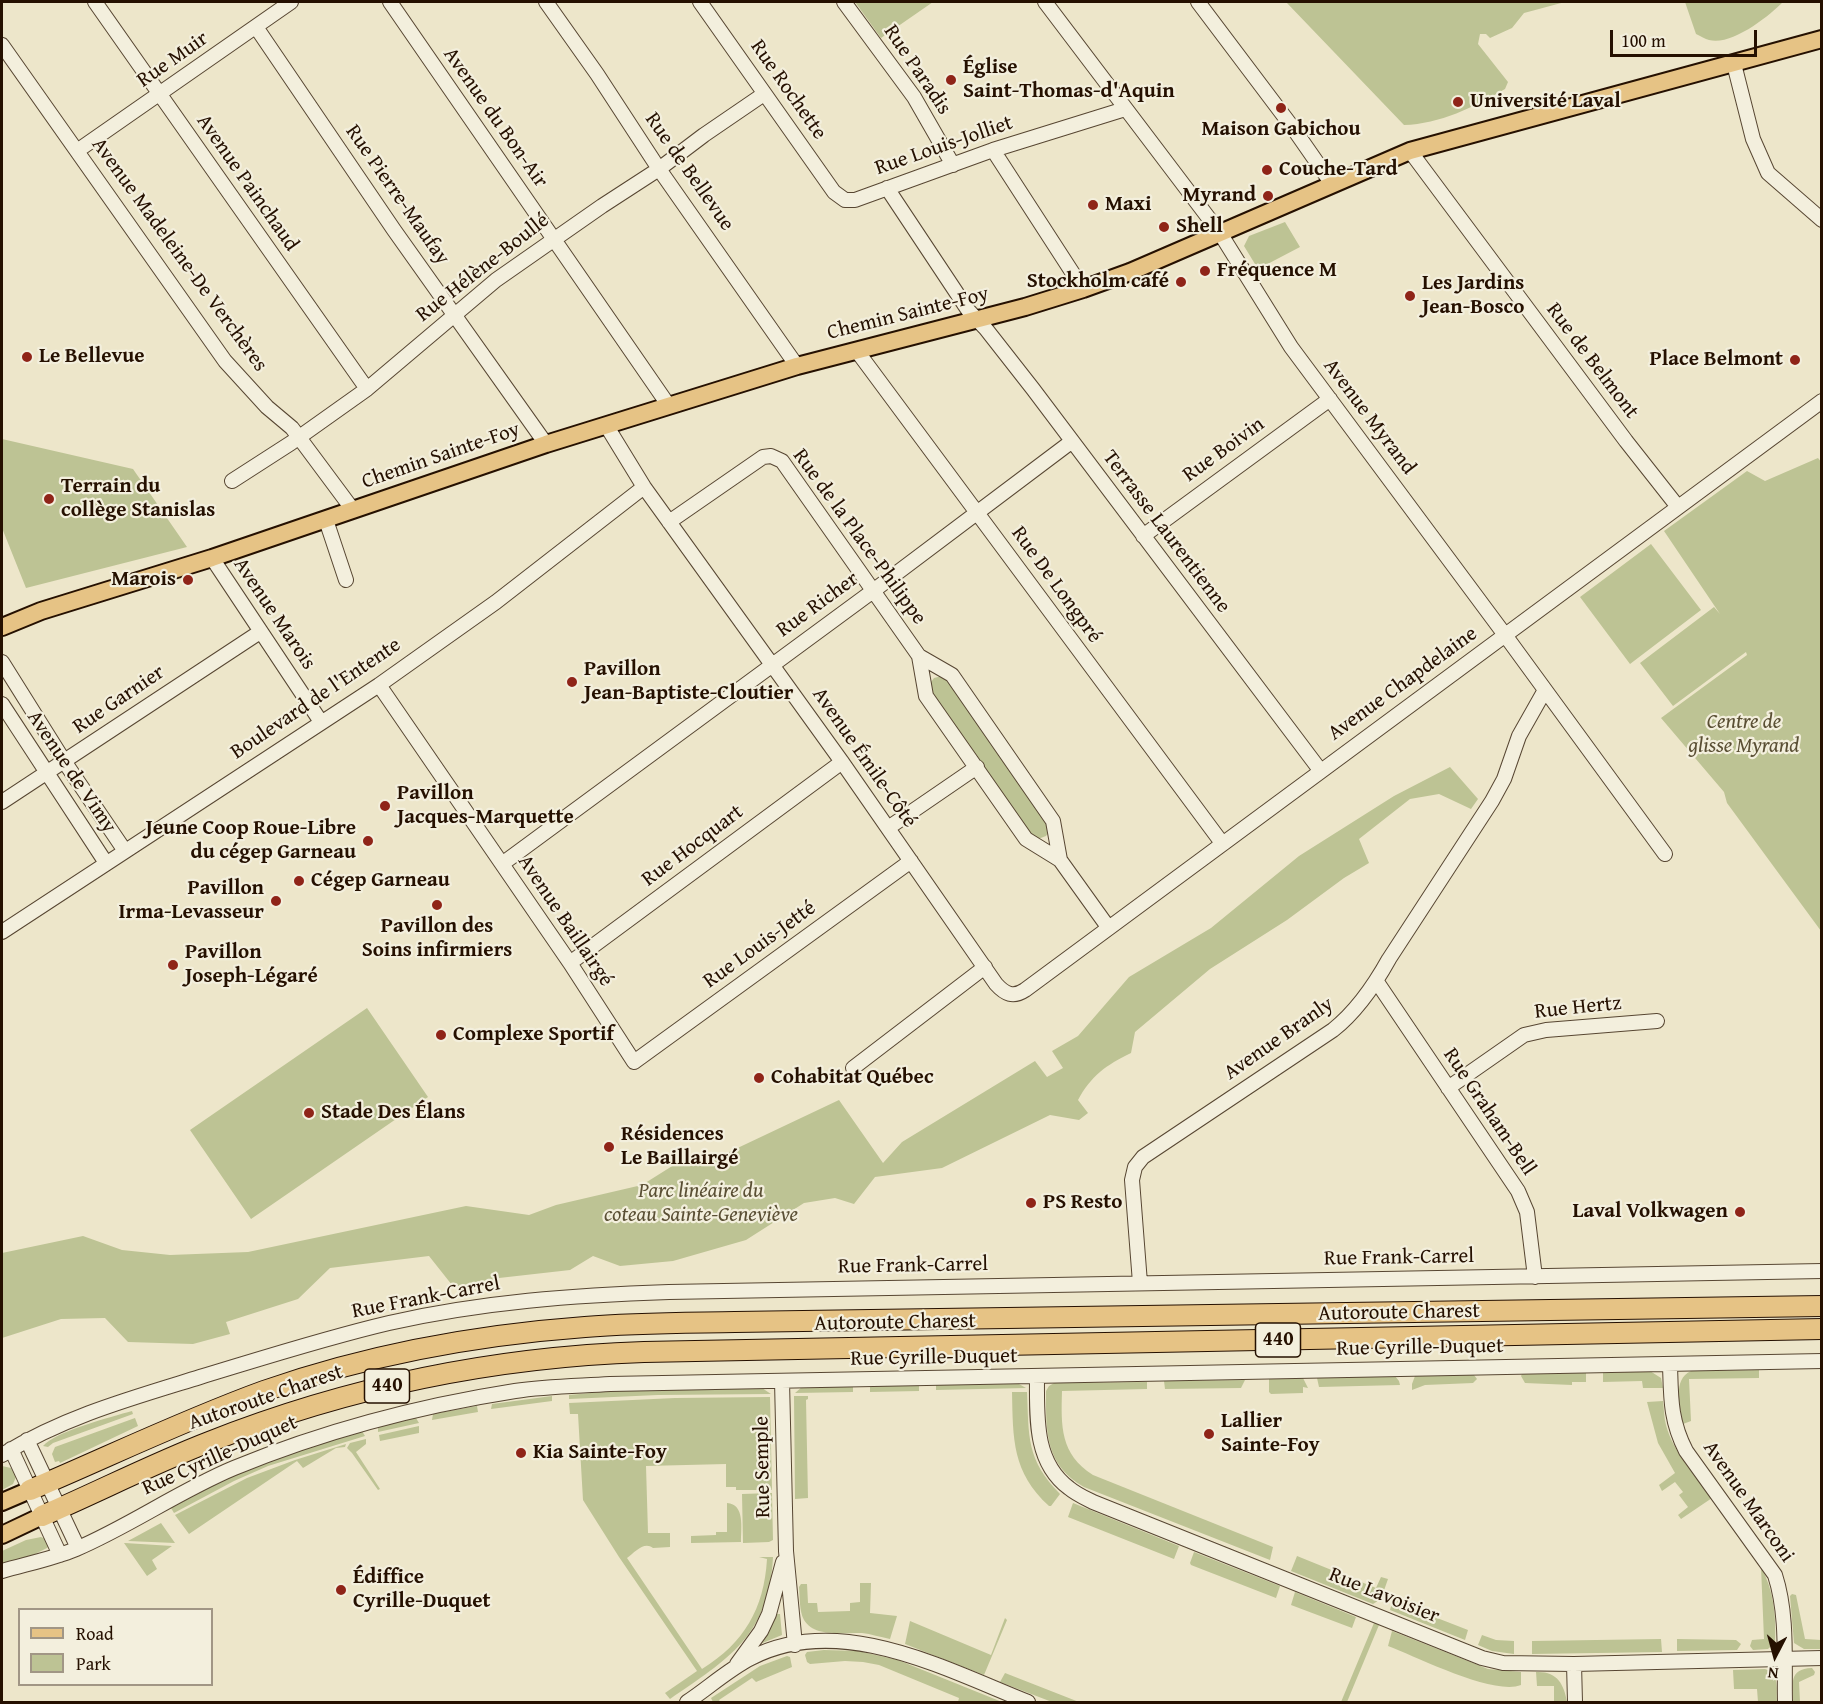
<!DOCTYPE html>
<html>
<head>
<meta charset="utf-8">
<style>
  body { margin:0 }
  #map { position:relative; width:1823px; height:1704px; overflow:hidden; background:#ede6ca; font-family:"Gentium Book Plus",serif }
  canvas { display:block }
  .frame { position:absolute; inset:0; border:3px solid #251000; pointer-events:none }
  .legend { position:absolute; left:18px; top:1608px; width:195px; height:78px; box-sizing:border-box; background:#f3efdd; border:2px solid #a19685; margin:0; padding:8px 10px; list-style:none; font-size:18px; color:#251000 }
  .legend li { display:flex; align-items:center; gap:12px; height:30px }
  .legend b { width:30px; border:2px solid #a19685 }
  .north { position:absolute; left:1745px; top:1626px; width:60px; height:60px; -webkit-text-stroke:4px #f3efdd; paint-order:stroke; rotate:186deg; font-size:16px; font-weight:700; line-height:24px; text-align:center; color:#251000 }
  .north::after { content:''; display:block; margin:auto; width:21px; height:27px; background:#251000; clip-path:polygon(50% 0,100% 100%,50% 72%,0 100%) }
  .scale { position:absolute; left:1610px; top:30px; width:147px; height:27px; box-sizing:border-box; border:3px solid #251000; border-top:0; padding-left:8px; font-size:18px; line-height:21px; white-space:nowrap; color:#251000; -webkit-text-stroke:4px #f3efdd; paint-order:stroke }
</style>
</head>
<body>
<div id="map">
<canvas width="1823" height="1704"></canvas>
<div class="frame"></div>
<ul class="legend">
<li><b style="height:8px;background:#e6c385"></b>Road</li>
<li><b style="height:16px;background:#bdc394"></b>Park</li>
</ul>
<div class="north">N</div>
<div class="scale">100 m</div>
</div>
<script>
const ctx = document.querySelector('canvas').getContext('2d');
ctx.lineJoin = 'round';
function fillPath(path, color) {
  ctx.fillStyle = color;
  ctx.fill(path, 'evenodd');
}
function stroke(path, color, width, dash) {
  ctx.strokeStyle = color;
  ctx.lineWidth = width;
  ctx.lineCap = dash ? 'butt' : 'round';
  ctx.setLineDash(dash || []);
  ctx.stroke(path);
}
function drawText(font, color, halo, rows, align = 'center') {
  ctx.font = font + ' "Gentium Book Plus",serif';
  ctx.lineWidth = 4.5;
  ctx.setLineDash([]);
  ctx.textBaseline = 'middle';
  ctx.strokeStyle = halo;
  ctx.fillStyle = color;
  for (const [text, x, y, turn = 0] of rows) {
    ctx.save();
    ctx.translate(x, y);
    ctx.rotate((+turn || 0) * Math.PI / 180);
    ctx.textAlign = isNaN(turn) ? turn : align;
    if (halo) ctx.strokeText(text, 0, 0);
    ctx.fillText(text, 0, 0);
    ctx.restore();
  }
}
fillPath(new Path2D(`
  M855,2H933L881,38Z
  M1286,2H1565L1524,13L1512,28L1490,38L1486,34H1480L1478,44L1508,82L1505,89C1474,107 1440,124 1404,125Z
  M1685,2H1783C1769,16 1732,46 1709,40C1705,39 1701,36 1696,34Z
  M1285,222L1300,247L1258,269L1244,246L1249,236Z
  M2,439L133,469L187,547L26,588L2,528Z
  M1818,458L1822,463L1821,931L1727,803L1724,792L1661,718L1747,655L1746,652L1673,706L1640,663L1714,607L1720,614L1664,531L1747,471L1765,481Z
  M1651,544L1701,610L1630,664L1580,597Z
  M942,676L948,680L1047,823L1048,833L1046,836L1038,839L1032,836L932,694L931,682L934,678Z
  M1450,767L1478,799L1471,809L1439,794L1410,799L1359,839L1369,863L1344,878L1287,920L1210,969L1135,1032L1131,1053C1106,1065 1091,1076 1078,1100L1088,1113L1079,1120L1050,1115L942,1168L875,1177L854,1204L835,1198L804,1203L746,1240L673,1261L620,1266L593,1256L570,1270L499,1278L478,1290L452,1285L429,1256L330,1268L298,1299L226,1322L230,1334L193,1344L128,1342L105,1318L61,1319L2,1338V1253L83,1236L122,1250L170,1255L248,1252L466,1206L529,1215L556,1205L642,1185L685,1158L727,1153L839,1100L883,1163L902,1142L1035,1061L1047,1077L1063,1068L1052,1051L1078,1036L1129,977L1211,928L1299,856L1394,796Z
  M367,1008L428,1097L251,1219L190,1130Z
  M1759,1370V1378L1689,1379L1691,1421L1683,1424C1680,1408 1672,1379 1691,1371Z
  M1650,1371L1661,1378L1663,1388H1643L1642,1381L1603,1382V1373Z
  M1586,1373V1382H1572V1385L1525,1383L1521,1376L1522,1374Z
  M1474,1375L1477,1379L1473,1383L1425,1385L1412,1390V1384L1415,1376Z
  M1395,1376L1399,1381L1400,1385L1319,1387L1317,1378Z
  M1303,1378L1308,1388L1303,1387V1393L1271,1394L1269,1392V1379Z
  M1245,1380L1241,1388L1165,1389L1164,1381Z
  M1147,1382V1389L1062,1391C1061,1426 1060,1454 1093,1475L1273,1547L1270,1560L1084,1487C1045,1465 1046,1432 1046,1391L1049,1386L1054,1383Z
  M1019,1384L1026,1388L936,1390V1385Z
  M870,1386H919V1391L870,1392Z
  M802,1387H853V1392L795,1393Z
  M762,1388L771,1394L658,1395L569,1399V1395L612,1391Z
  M1012,1392H1027C1029,1437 1026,1459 1060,1494L1051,1506H1049C1012,1472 1013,1439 1012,1392Z
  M552,1396V1401L491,1409L492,1404Z
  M794,1396H808V1399L806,1400L808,1498L795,1499Z
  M770,1397L772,1490H736V1487H726V1464L646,1466L648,1533H670V1547L653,1548C644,1541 635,1552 627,1558L702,1669C744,1643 764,1609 767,1559L759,1557H773C769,1636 728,1659 670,1699L665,1693L697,1671L619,1557L583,1500L578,1414H570L569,1403L675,1398Z
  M1663,1401C1664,1409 1664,1418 1666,1425C1673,1452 1696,1476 1712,1498L1681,1519L1678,1515L1688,1507L1679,1495L1683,1492L1675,1482L1662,1491L1659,1485L1675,1473L1658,1443L1647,1402Z
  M477,1406L478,1412L432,1420L433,1414Z
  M132,1411L133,1414L53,1443L48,1447L43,1446C56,1431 111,1417 132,1411Z
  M135,1418L138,1426L60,1463L59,1461L55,1462L52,1454L55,1447Z
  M416,1418L419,1423L378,1432V1427Z
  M419,1426V1433L380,1441L379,1435Z
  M362,1431L365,1436L268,1466L234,1481L174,1513L171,1508L231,1476L269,1460Z
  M366,1439V1444L356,1452L380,1489L378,1490L352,1453L347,1448L350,1443Z
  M346,1444L345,1447L336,1448L303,1468L297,1461L189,1534L175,1515L247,1478L295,1460Z
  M2,1466L11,1468L16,1477L13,1484L2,1490Z
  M772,1493L773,1540L769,1542L743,1543L742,1494Z
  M727,1503C745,1504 741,1528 741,1542L691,1543V1536L716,1535V1532H727Z
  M1073,1503L1179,1546L1174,1559L1068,1517Z
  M161,1523L175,1543L128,1541Z
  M41,1537L46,1539L49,1546L47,1548L15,1564L2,1567V1551L26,1540Z
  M124,1543H125L172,1546L152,1560L157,1569L147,1576Z
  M1194,1552L1280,1586L1276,1598L1191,1565L1190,1563Z
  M1297,1556L1376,1588L1381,1577L1388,1579L1381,1599L1373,1604L1291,1571Z
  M1761,1567C1774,1591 1776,1615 1775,1642L1768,1649L1753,1650L1750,1646L1752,1640L1764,1639Z
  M860,1583H871L870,1613L897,1616L890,1639C880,1637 871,1634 862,1633C844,1632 815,1638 804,1620C799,1611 800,1597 799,1587L801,1584H807L808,1603H817L818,1612L850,1611V1603L860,1602Z
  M1295,1592L1356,1617L1352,1628L1291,1605Z
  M1792,1594L1796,1595L1805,1639L1821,1640V1649H1804L1794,1643L1790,1596Z
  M1394,1595L1401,1597V1604L1468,1630L1465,1640L1390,1610Z
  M777,1614H780L782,1635L760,1644Z
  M1005,1618L1007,1620L984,1675L905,1644L910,1621L991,1655Z
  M1374,1623L1379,1625L1347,1702H1341Z
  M1392,1631L1488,1669L1521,1672V1685C1494,1696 1417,1657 1388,1646Z
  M1482,1635L1496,1640L1514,1641V1654L1492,1651L1478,1645Z
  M1661,1639L1662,1652L1532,1654V1641Z
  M1677,1639L1736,1640L1741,1644L1737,1650L1677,1651Z
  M824,1650L858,1651L898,1660L1002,1702H958L959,1698L879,1665L863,1662L845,1661L810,1664L807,1662L805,1655L807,1652Z
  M787,1656L790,1657L792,1667L756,1682L752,1678L719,1700L720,1702H713L711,1698L760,1666Z
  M1812,1668L1815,1672L1814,1675L1799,1682L1800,1702H1793C1793,1684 1788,1669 1812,1668Z
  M1765,1669C1780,1673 1776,1690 1777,1702H1758L1757,1689H1734L1733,1670Z
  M1536,1672C1557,1671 1564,1684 1567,1702H1554V1686H1537Z
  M1005,1673L1079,1702H1052L1000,1682Z`), '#bdc394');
const minor = new Path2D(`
  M95,2L367,389
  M390,2L669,406
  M546,2L597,74L659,169L797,366
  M700,2L834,192L845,200H855L993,150L1125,109
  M844,2L914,97L953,165
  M1045,2L1220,233L1291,347L1505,635L1665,854
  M1198,2L1293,128L1332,184
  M256,27L394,230L546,444
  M2,45L225,361L267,407L292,428L353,510
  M1734,64L1753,139L1768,173L1822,220
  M993,150L1083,289
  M77,151L291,2
  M1410,151L1626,441L1678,507
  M887,188L968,310L986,329L1033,389L1320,770
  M857,351L1222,843
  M606,425L644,487L842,762L996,984C1005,994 1013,998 1025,990L1822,401
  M232,481L291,443L367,389L496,280L602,206L659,169L704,135L764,94
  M326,520L346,580
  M669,522L763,457L771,456L782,461L919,656L926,696L1026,839L1060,860
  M1143,536L1330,399
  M212,558L321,722
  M919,656L952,675L1053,821L1060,860L1108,927
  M2,662L64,761L125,851
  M379,685L570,963L634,1062L911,861
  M2,704L106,863
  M2,802L260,632
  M888,828L977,767
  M502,864L873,591L1071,442
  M2,932L379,685L496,602L644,487
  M570,963L842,762
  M1377,982L1518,1191L1527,1212L1535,1277
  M853,1068L985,967
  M1448,1088L1524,1035L1546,1030L1657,1021
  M1140,1283L1132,1180L1135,1167L1143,1157L1333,1030C1357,1011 1374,986 1389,959L1492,801L1504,779L1519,736L1545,690
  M1670,1364C1671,1397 1670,1420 1686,1451L1775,1575C1788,1615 1784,1661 1785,1702
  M1037,1377C1037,1417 1034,1462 1069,1488C1076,1494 1085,1498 1093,1502L1482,1658L1503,1663L1574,1664L1822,1658
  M782,1381L786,1551L795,1645
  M27,1440L78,1548
  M11,1449L60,1555
  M2,1455C63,1417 132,1398 200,1377C263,1358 325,1338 389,1323C481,1302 575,1295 669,1292L1822,1271
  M2,1571C26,1564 52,1559 76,1549C130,1526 179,1491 234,1468C324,1431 419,1406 515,1391C546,1386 579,1386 610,1384L1822,1361
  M737,1664L761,1631L769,1614L783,1562
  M1574,1664L1575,1702
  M687,1702C707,1689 729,1669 751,1658C840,1612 945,1669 1028,1702`);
const major = new Path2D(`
  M2,627L41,611L212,558L546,444L678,403L797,366L1025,307L1083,289L1130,272L1410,151L1822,39
  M2,1502L30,1490
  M2,1535L42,1516`);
const highway = new Path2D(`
  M30,1490C108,1457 184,1420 264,1391C367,1355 476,1335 585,1327C634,1323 685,1323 735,1322L1822,1306
  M42,1516C98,1492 152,1464 209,1442C348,1387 494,1357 644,1352L1822,1329`);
stroke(minor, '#574632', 16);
stroke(major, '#251000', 20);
stroke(highway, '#251000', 22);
stroke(minor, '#f3efdd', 14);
stroke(major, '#e6c385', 16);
stroke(highway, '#e6c385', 20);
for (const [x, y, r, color] of [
  [951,80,6,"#8f2418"],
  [1458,102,6,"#8f2418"],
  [1281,108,6,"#8f2418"],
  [1267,170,6,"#8f2418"],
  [1268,196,6,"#8f2418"],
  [1093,205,6,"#8f2418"],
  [1164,227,6,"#8f2418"],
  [1205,271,6,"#8f2418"],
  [1181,282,6,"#8f2418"],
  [1410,296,6,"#8f2418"],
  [27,357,6,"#8f2418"],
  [1795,360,6,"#8f2418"],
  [49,499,6,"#8f2418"],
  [188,580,6,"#8f2418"],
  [572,682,6,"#8f2418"],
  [385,806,6,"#8f2418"],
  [368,841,6,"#8f2418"],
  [299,881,6,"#8f2418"],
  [276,901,6,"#8f2418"],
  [437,905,6,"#8f2418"],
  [173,965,6,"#8f2418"],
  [441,1035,6,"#8f2418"],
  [759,1078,6,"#8f2418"],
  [309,1113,6,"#8f2418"],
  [609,1147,6,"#8f2418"],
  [1031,1203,6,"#8f2418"],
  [1740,1212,6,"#8f2418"],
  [1209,1434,6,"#8f2418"],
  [521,1453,6,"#8f2418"],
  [341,1590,6,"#8f2418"]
]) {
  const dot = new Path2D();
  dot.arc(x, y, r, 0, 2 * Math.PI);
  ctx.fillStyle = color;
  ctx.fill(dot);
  stroke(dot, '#f3efdd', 2);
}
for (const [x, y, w] of [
  [1278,1340,45],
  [387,1386,45]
]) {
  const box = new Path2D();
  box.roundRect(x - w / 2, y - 17, w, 34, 4.5);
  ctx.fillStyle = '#f3efdd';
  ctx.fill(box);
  stroke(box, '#251000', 1.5);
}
drawText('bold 20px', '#251000', null, [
  ["440",1278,1340],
  ["440",387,1386]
]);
drawText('21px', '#251000', '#f3efdd', [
  ["Rue Muir",173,60,-35],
  ["Rue Paradis",917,70,56],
  ["Rue Rochette",788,90,55],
  ["Avenue du Bon-Air",495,118,55],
  ["Rue Louis-Jolliet",944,146,-19],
  ["Rue de Bellevue",689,172,55],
  ["Avenue Painchaud",247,183,55],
  ["Rue Pierre-Maufay",397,195,55],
  ["Avenue Madeleine-De Verchères",179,255,54],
  ["Rue Hélène-Boullé",483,268,-38],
  ["Chemin Sainte-Foy",908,314,-14],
  ["Rue de Belmont",1592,361,53],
  ["Avenue Myrand",1369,417,53],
  ["Rue Boivin",1224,450,-36],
  ["Chemin Sainte-Foy",441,456,-19],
  ["Terrasse Laurentienne",1166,532,53],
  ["Rue de la Place-Philippe",859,537,54],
  ["Rue De Longpré",1056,585,54],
  ["Rue Richer",818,605,-36],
  ["Avenue Marois",274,614,56],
  ["Avenue Chapdelaine",1403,684,-36],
  ["Boulevard de l'Entente",316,699,-34],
  ["Rue Garnier",119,700,-34],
  ["Avenue Émile-Côté",864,758,55],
  ["Avenue de Vimy",71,772,56],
  ["Rue Hocquart",693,846,-37],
  ["Avenue Baillairgé",565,921,56],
  ["Rue Louis-Jetté",760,945,-36],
  ["Rue Hertz",1578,1008,-6],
  ["Avenue Branly",1279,1039,-35],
  ["Rue Graham-Bell",1489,1112,56],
  ["Rue Frank-Carrel",1399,1258,-1],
  ["Rue Frank-Carrel",913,1266,-1],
  ["Rue Frank-Carrel",426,1298,-11],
  ["Autoroute Charest",1399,1313,-1],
  ["Autoroute Charest",895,1323,-1],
  ["Rue Cyrille-Duquet",1420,1348,-1],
  ["Rue Cyrille-Duquet",934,1358,-1],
  ["Autoroute Charest",266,1398,-19],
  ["Rue Cyrille-Duquet",220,1456,-24],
  ["Rue Semple",763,1467,-91],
  ["Avenue Marconi",1748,1502,55],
  ["Rue Lavoisier",1384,1596,22]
]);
drawText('bold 21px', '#251000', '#f3efdd', [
  ["Église",963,68],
  ["Saint-Thomas-d'Aquin",963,92],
  ["Université Laval",1470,102],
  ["Maison Gabichou",1281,130,"center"],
  ["Couche-Tard",1279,170],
  ["Myrand",1256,196,"right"],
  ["Maxi",1105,205],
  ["Shell",1176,227],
  ["Fréquence M",1217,271],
  ["Stockholm café",1169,282,"right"],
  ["Les Jardins",1422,284],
  ["Jean-Bosco",1422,308],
  ["Le Bellevue",39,357],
  ["Place Belmont",1783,360,"right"],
  ["Terrain du",61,487],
  ["collège Stanislas",61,511],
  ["Marois",176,580,"right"],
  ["Pavillon",584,670],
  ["Jean-Baptiste-Cloutier",584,694],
  ["Pavillon",397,794],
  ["Jacques-Marquette",397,818],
  ["Jeune Coop Roue-Libre",356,829,"right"],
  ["du cégep Garneau",356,853,"right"],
  ["Cégep Garneau",311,881],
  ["Pavillon",264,889,"right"],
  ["Irma-Levasseur",264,913,"right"],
  ["Pavillon des",437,927,"center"],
  ["Soins infirmiers",437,951,"center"],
  ["Pavillon",185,953],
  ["Joseph-Légaré",185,977],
  ["Complexe Sportif",453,1035],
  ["Cohabitat Québec",771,1078],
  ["Stade Des Élans",321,1113],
  ["Résidences",621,1135],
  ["Le Baillairgé",621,1159],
  ["PS Resto",1043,1203],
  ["Laval Volkwagen",1728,1212,"right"],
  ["Lallier",1221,1422],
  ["Sainte-Foy",1221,1446],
  ["Kia Sainte-Foy",533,1453],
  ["Édiffice",353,1578],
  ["Cyrille-Duquet",353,1602]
], 'left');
drawText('italic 21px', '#5a4f34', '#f3efdd', [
  ["Centre de",1744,723],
  ["glisse Myrand",1744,747],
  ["Parc linéaire du",701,1192],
  ["coteau Sainte-Geneviève",701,1216]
]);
</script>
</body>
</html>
